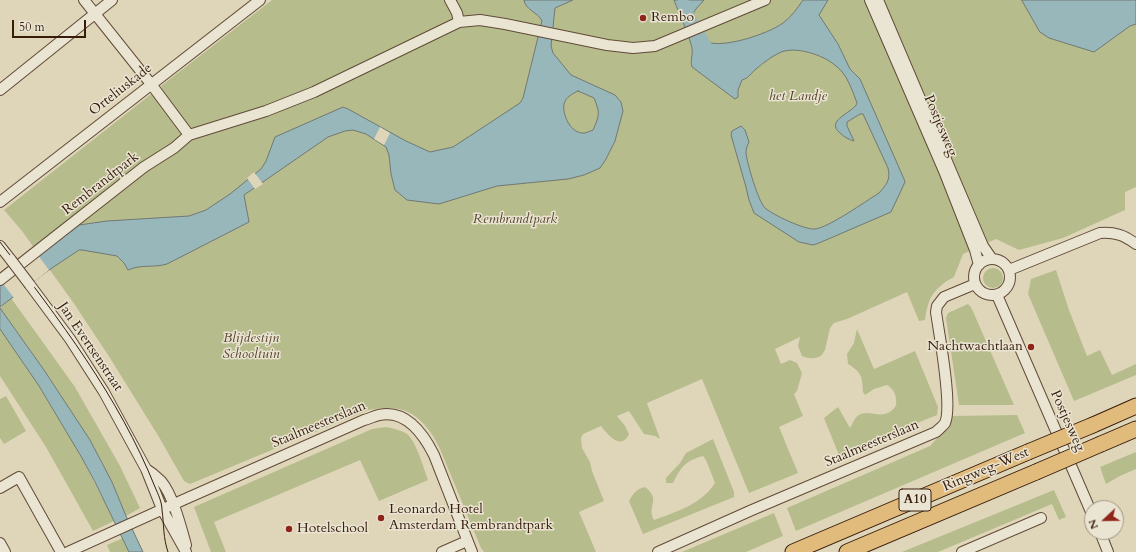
<!DOCTYPE html>
<html>
<head>
<meta charset="utf-8">
<style>
  body { margin:0 }
  #map { position:relative; width:1136px; height:552px; overflow:hidden; background:#dfd6b9; font-family:Cardo,serif }
  canvas { display:block }
  .north { position:absolute; left:1084px; top:500px; width:40px; height:40px; box-sizing:border-box; background:#eae4d2; border:1px solid #a29483; border-radius:50%; rotate:248deg; font-size:11px; font-weight:700; line-height:16px; text-align:center; color:#371c0c }
  .north::after { content:''; display:block; margin:auto; width:14px; height:18px; background:#8f2418; clip-path:polygon(50% 0,100% 100%,50% 72%,0 100%) }
  .scale { position:absolute; left:12px; top:20px; width:74px; height:18px; box-sizing:border-box; border:2px solid #371c0c; border-top:0; padding-left:5px; font-size:12px; line-height:14px; white-space:nowrap; color:#371c0c; -webkit-text-stroke:3px #eae4d2; paint-order:stroke }
</style>
</head>
<body>
<div id="map">
<canvas width="1136" height="552"></canvas>
<div class="north">N</div>
<div class="scale">50 m</div>
</div>
<script>
const ctx = document.querySelector('canvas').getContext('2d');
ctx.lineJoin = 'round';
function fillPath(path, color) {
  ctx.fillStyle = color;
  ctx.fill(path, 'evenodd');
}
function stroke(path, color, width, dash) {
  ctx.strokeStyle = color;
  ctx.lineWidth = width;
  ctx.lineCap = dash ? 'butt' : 'round';
  ctx.setLineDash(dash || []);
  ctx.stroke(path);
}
function drawText(font, color, halo, rows, align = 'center') {
  ctx.font = font + ' Cardo,serif';
  ctx.lineWidth = 3;
  ctx.setLineDash([]);
  ctx.textBaseline = 'middle';
  ctx.strokeStyle = halo;
  ctx.fillStyle = color;
  for (const [text, x, y, turn = 0] of rows) {
    ctx.save();
    ctx.translate(x, y);
    ctx.rotate((+turn || 0) * Math.PI / 180);
    ctx.textAlign = isNaN(turn) ? turn : align;
    if (halo) ctx.strokeText(text, 0, 0);
    ctx.fillText(text, 0, 0);
    ctx.restore();
  }
}
fillPath(new Path2D(`
  M272,0H1136V187L1125,192V210L1063,238L1019,250L996,239L963,254L954,277C934,288 928,297 925,320L919,321L907,292L847,319L834,323L830,328L825,350L821,356C814,359 809,359 802,356L798,346L800,337L775,349L781,364L790,360L797,363L802,373L797,391L794,394L803,416L779,427L798,473L749,493L702,379L647,403L660,439L655,436L644,434L629,411L617,416L625,426L629,434C621,451 608,435 601,426L583,434L581,438L582,448L590,462L592,471L604,501L579,512L596,552H484L481,548L440,449C437,444 435,438 431,433C413,408 397,405 368,410L190,484L184,481L159,437L110,358L75,305L22,231L4,210L155,91L159,97L164,93L161,86Z
  M983 278a10 10 0 1 1 20 0a10 10 0 1 1-20 0Z
  M1056,270L1069,310L1087,356L1100,350L1112,375L1136,364V375L1074,401L1028,294L1031,279Z
  M11,298L75,387L120,466L140,508L126,516L112,482L90,440L44,370L0,308Z
  M968,304L971,307L1014,405H959L946,318L948,313Z
  M0,329L39,386L82,458L114,521L93,531L46,447L0,376Z
  M857,329L874,369L915,351L938,407L937,415L839,455L824,418L838,407L850,428C853,423 855,416 861,414C871,410 880,419 891,411C895,408 897,405 896,400C896,393 892,388 887,385L874,389L865,395L863,392C862,376 862,373 848,364L847,354L854,343Z
  M6,396L26,431L4,444L0,438V399Z
  M1017,415L1025,433L796,531L787,508L930,446C939,437 945,428 949,416Z
  M386,427C393,428 400,430 407,434C416,441 424,469 428,480L379,501L360,460L214,522L226,552H211L194,507L372,429Z
  M713,439L734,492V497L643,534L629,501C633,494 636,489 645,487C662,500 646,506 654,520C676,512 702,504 715,483L706,460L703,456C685,461 681,467 673,483H666V478L680,463L686,453Z
  M1136,452V469L1120,476L1106,484L1100,467Z
  M1054,490L1066,517L1059,520L1052,504L938,552H902Z
  M774,513L783,536L746,552H682Z
  M123,538L129,552H110L107,545Z`), '#b6bc8c');
const water = new Path2D(`
  M524,0H573L555,8L551,46L553,53L571,75L615,95L621,102L623,111L615,141L606,159L600,168L584,175L568,179L497,186L439,204L407,200L395,190L391,174L389,155L386,147L366,134L353,130L345,131L328,137L244,195L249,222L167,264C154,268 141,264 128,270L124,263L117,256L82,250H79L49,270L0,307V285L79,225L107,221L189,216L206,210L230,194L261,169L266,161L275,137L343,107L348,109L406,141L430,152L453,147L520,103L523,98L542,21C538,12 525,10 524,0ZM578,91L594,98C600,113 600,114 593,130C590,131 586,133 584,133C571,134 562,115 564,104C566,97 572,94 578,91Z
  M674,0H704C701,4 696,8 694,12C692,17 694,22 696,27C698,32 699,37 703,40C718,51 768,34 783,23C791,17 797,9 803,0H828L819,15L838,44L850,69L860,79L904,179L905,182L891,212L819,243L813,245L799,242L754,213L749,200L746,187L731,135L732,131L741,126L745,130L749,142C747,146 746,149 746,153C747,163 758,201 765,208C773,215 805,230 815,229C828,228 866,201 879,193C886,185 891,180 888,168L863,114H860L847,122V126L854,141C850,140 844,137 840,133C824,120 855,112 857,103C852,90 847,74 836,66C824,55 794,45 779,53C771,57 763,63 756,69C751,73 749,78 742,80L738,90V97L735,99L692,67C690,61 693,55 692,48C688,32 680,16 674,0Z
  M1022,0H1136V24L1130,26L1094,52L1049,38L1040,32Z
  M0,308L44,370L90,440L112,482L126,516L143,552H129L95,482L82,458L39,386L0,329Z`);
fillPath(water, '#98b7ba');
stroke(water, '#717974', 1);
fillPath(new Path2D(`
  M380,127L390,133L384,145L374,139Z
  M254,172L263,184L255,189L247,178Z
  M37,254L49,270L14,298L1,281Z`), '#dfd6b9');
stroke(new Path2D(`
  M683,0L690,17L710,51`), '#98b7ba', 10);
const minor = new Path2D(`
  M84,0L151,84L189,135
  M450,0L457,13L459,22
  M870,0L944,171L975,250L979,265
  M878,0L983,246L992,259
  M0,90L112,0
  M0,202L260,0
  M0,246L11,260
  M974 277a18 18 0 1 1 36 0a18 18 0 1 1-36 0Z
  M1009,270L1100,233C1115,232 1124,235 1136,244
  M0,280L144,167L174,148L189,135L266,111L314,92L459,22L480,20L505,24L607,45L633,48L655,46L765,0
  M30,285L70,339L104,392L146,469L162,509L186,552
  M997,295L1092,514
  M146,469C151,472 157,477 161,481C173,495 181,527 186,545
  M0,488L19,477L61,552
  M1100,532L1108,552
  M0,543L5,552
  M68,552L183,500L364,420C369,419 374,416 379,415C406,409 424,435 434,455L472,552
  M442,552L467,541
  M658,552L752,510L936,432C939,429 943,426 945,423C953,406 939,334 936,312L937,306L944,297L975,284
  M962,552L1041,518`);
const highway = new Path2D(`
  M1093,425L1136,406
  M1101,444L1136,429
  M793,552L1028,452
  M847,552L1036,472`);
stroke(minor, '#614a37', 12);
stroke(highway, '#371c0c', 17);
stroke(minor, '#eae4d2', 10);
stroke(highway, '#e0bb7c', 15);
stroke(new Path2D(`
  M0,242C59,319 119,397 155,487C158,494 162,502 162,510C164,524 163,538 168,552`), '#371c0c', 1);
const minorBridge = new Path2D(`
  M11,260L30,285`);
const highwayBridge = new Path2D(`
  M1028,452L1093,425
  M1036,472L1101,444`);
stroke(minorBridge, '#614a37', 12, []);
stroke(highwayBridge, '#371c0c', 17, []);
stroke(minorBridge, '#eae4d2', 10);
stroke(highwayBridge, '#e0bb7c', 15);
for (const [x, y, r, color] of [
  [643,18,4,"#8f2418"],
  [1031,347,4,"#8f2418"],
  [381,518,4,"#8f2418"],
  [289,529,4,"#8f2418"]
]) {
  const dot = new Path2D();
  dot.arc(x, y, r, 0, 2 * Math.PI);
  ctx.fillStyle = color;
  ctx.fill(dot);
  stroke(dot, '#eae4d2', 1.5);
}
for (const [x, y, w] of [
  [915,500,32]
]) {
  const box = new Path2D();
  box.roundRect(x - w / 2, y - 11, w, 22, 3);
  ctx.fillStyle = '#eae4d2';
  ctx.fill(box);
  stroke(box, '#371c0c', 1);
}
drawText('bold 13px', '#371c0c', null, [
  ["A10",915,500]
]);
drawText('14px', '#371c0c', '#eae4d2', [
  ["Rembo",651,18],
  ["Nachtwachtlaan",1023,347,"right"],
  ["Leonardo Hotel",389,510],
  ["Amsterdam Rembrandtpark",389,526],
  ["Hotelschool",297,529]
], 'left');
drawText('14px', '#371c0c', '#eae4d2', [
  ["Orteliuskade",121,90,-38],
  ["Postjesweg",940,126,67],
  ["Rembrandtpark",101,184,-38],
  ["Jan Evertsenstraat",90,347,56],
  ["Postjesweg",1067,421,66],
  ["Staalmeesterslaan",319,425,-23],
  ["Staalmeesterslaan",872,444,-23],
  ["Ringweg-West",986,470,-23]
]);
drawText('italic 14px', '#57442c', '#eae4d2', [
  ["het Landje",798,97],
  ["Rembrandtpark",515,220],
  ["Blijdestijn",251,339],
  ["Schooltuin",251,355]
]);
</script>
</body>
</html>
